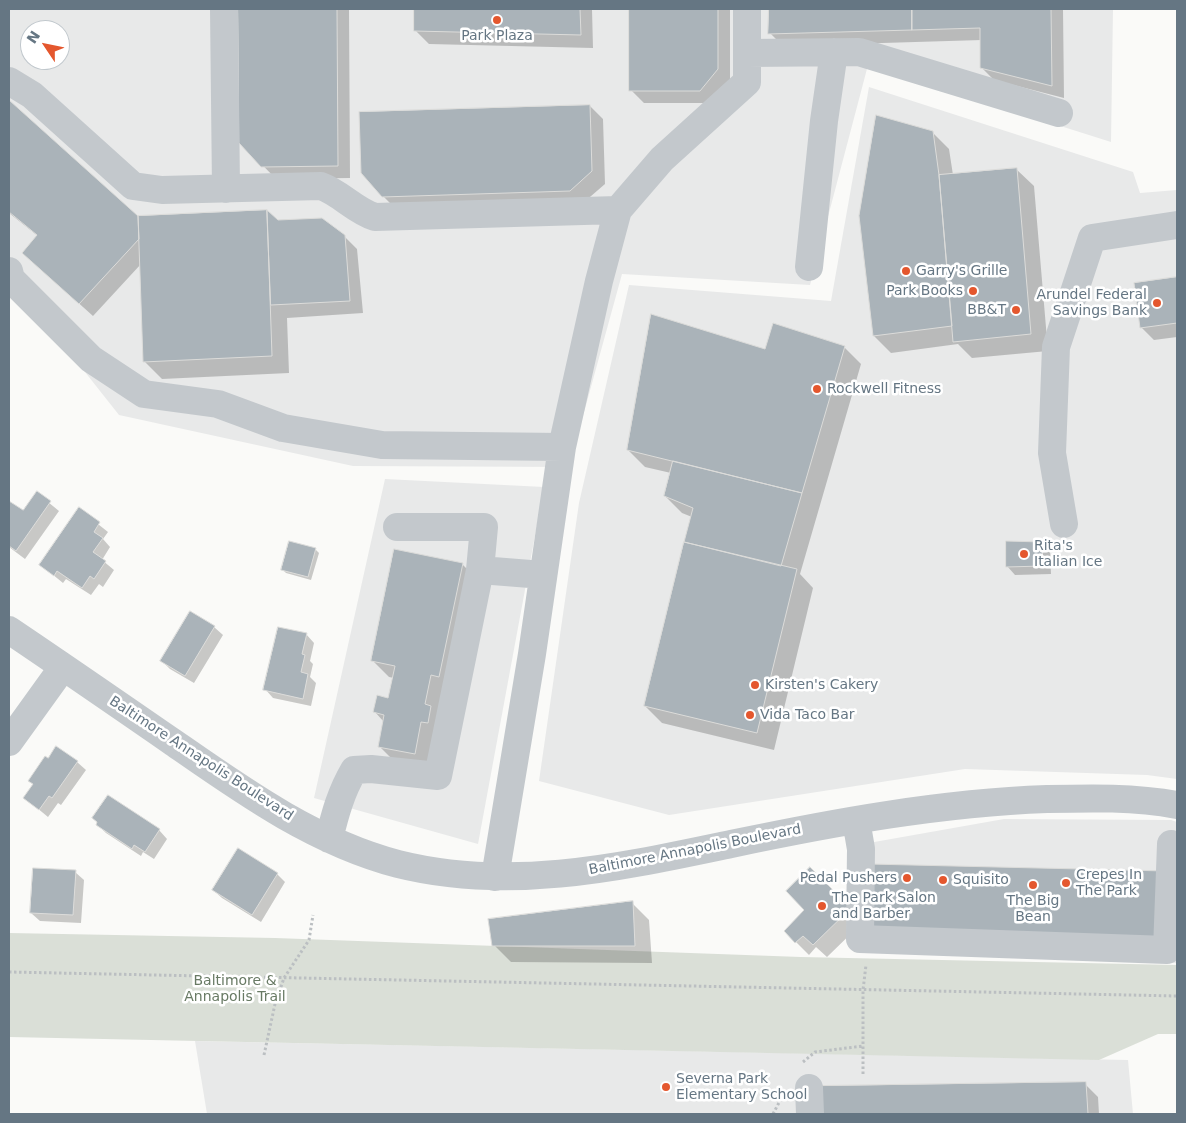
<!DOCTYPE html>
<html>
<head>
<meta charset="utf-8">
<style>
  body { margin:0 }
  #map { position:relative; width:1186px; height:1123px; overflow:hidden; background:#fafaf8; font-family:"DejaVu Sans",sans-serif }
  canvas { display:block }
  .frame { position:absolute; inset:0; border:10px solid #657683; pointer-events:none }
  .north { position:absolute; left:20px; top:20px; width:50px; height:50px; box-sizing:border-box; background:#fff; border:1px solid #c1c8cd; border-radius:50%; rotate:304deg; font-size:14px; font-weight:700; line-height:20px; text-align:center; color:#657683 }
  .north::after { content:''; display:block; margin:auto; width:18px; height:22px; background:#e4572e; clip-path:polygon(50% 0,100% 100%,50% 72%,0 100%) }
</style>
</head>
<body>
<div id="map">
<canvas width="1186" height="1123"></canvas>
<div class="frame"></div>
<div class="north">N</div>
</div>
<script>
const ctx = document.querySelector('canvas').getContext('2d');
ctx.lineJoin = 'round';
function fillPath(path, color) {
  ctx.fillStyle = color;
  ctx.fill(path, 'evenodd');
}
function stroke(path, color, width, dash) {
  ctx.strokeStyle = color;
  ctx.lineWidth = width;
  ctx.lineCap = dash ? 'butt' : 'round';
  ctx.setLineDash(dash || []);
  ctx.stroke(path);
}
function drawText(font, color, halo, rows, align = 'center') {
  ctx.font = font + ' "DejaVu Sans",sans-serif';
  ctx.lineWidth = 5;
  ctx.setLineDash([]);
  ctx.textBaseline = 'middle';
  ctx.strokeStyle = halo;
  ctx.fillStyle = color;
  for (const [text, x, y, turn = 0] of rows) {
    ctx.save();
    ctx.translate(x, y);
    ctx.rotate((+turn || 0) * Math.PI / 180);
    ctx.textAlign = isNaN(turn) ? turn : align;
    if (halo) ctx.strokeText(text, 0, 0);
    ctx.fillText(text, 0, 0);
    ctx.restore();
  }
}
fillPath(new Path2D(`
  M9,9H1113L1111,142L868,65L810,285L622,274L569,467L353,466L119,415L9,276ZM30,30H60V60H30Z
  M869,87L1133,172L1140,193L1177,190V779L1147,775L965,769L669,815L539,781L579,503L629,285L831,301Z
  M385,479L544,487L478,844L314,798Z
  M1004,819L1171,820L1177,822V963L858,947L863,844Z
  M195,1041L1128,1060L1133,1114H207Z`), '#e8e9e9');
fillPath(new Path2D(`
  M9,933L275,938L801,957L1177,965V1034H1158L1099,1060L9,1037Z`), '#dadfd7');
fillPath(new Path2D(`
  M239,9H349L350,178L276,179L240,142Z
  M415,9H592L593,48L429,44L416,31Z
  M631,9H730V82L713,103H644L631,90Z
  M770,9H1063L1064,98L994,80L981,67L982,40L783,46L770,33Z
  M9,102L137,217L266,211L278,222L344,236L357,249L363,313L287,318L289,373L162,379L145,362L141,264L93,316L23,253L38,236L9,213Z
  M590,106L603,119L605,184L583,203L396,209L383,196Z
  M932,132L949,149L953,175L1016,169L1034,186L1048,351L972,358L958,344L891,353L874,336Z
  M1177,278V337L1154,340L1141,327L1135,284Z
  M844,347L861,364L800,574L813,588L774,750L662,723L645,706L692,517L682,513L665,496L671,473L645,467L628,450Z
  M37,493L59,511L25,559L9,547V502L23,512Z
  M79,509L108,532L103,539L110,547L102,560L114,570L103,587L99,584L91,595L66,579L63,583L41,565Z
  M1042,543L1050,551L1051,574L1015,575L1007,566Z
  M315,549L319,553L311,580L286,573L282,569Z
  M462,564L479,581L431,770L396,763L379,746L384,722L375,712L389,699L394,678L389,677L372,660Z
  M214,627L223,635L194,683L170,669L161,660Z
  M306,634L314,643L310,661L313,664L310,677L316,683L311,706L273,698L265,689Z
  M77,762L86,770L61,805L58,803L48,817L25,798L34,785L29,781Z
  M97,824L159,830L167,839L154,859L143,852L141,856L106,833Z
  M810,869L863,922L827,957L816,947L809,955L785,931L806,910Z
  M75,872L84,880L81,923L40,921L31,913Z
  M277,874L285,882L261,922L222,898L213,890Z
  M632,903L649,920L652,963L511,962L494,945Z
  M1085,1084L1098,1097L1099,1114H823L822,1087Z`), '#0003');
const building = new Path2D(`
  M238,9H337L338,166L261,167L239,143Z
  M414,9H580L581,35L414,31Z
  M629,9H718V69L700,91H629Z
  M769,9H912V30L768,34Z
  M912,9H1051L1052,86L980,68V28L912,30Z
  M9,100L138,216L139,239L79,304L22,253L37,235L9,212Z
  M590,105L592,171L570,191L382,197L361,173L359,112Z
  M876,115L933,131L939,175L952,326L873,336L859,216Z
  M1017,168L1031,334L953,342L939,175Z
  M267,210L278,220L322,218L345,235L350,301L271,305Z
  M267,210L272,356L143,362L138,216Z
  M1177,277V323L1140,328L1134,283Z
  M651,314L765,349L773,323L845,346L802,493L627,450Z
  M673,461L802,493L781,566L684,542L693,508L664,496Z
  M37,491L51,501L16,551L9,546V501L23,510Z
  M79,507L100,522L94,532L103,538L93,552L106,561L94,579L90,576L82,588L57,571L54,576L39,565Z
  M289,541L316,548L308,577L281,570Z
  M1006,541L1042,542L1043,566L1006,567Z
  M684,542L797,569L757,733L644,706Z
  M394,549L463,563L439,677L431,675L425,704L431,706L428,723L421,722L415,754L378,747L384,715L373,712L377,695L388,698L395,666L371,661Z
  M190,611L215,626L185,676L160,661Z
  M278,627L307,633L302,654L305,655L301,672L308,674L303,699L263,690Z
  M56,746L78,761L52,798L49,796L39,810L23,798L33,784L28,781L45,756L48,758Z
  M108,795L160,829L145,852L134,845L132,849L96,825L97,822L92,818Z
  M238,848L278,873L252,915L212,890Z
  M869,864L1166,871L1164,942L867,936Z
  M810,867L851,908L813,945L803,936L795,943L784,931L804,910L786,891Z
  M33,868L76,870L73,915L30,913Z
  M633,901L635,946H492L488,919Z
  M1086,1082L1088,1114H822L821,1086Z`);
fillPath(building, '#aab3b9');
stroke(building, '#dcdcda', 1);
stroke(new Path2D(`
  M9,972L1177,996
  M264,1055L275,1004L284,978L309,940L313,915
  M803,1062L815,1052L863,1046
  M863,1074V990L866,965
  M773,1114L783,1095`), '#bbbfc2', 3, [2.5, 2.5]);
stroke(new Path2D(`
  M224,9L226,189
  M747,53L859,52L1059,113
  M9,81L32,95L133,186L162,190L321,186C342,194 354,210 375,217L618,210L662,159L747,82V9
  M809,267L824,121L834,52
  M9,271L11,279L91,359L144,394L218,404L283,428L382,445L562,447
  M1064,524L1052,453L1056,347L1092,238L1177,225
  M397,527H484L480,570L543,575
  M9,630C64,667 119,705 174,743C243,791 314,842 398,864C510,892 621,867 731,844C836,822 940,803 1047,799C1091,798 1134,797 1177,805
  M9,742L63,667
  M856,820L861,849L860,939L1167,950L1171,844
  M329,839C335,814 341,792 354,770L371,769L438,776L480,570
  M495,877L532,654L562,447L599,281L618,210
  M809,1088L810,1114`), '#c3c8cc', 28);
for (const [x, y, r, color] of [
  [497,20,5,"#e4572e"],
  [906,271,5,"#e4572e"],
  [973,291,5,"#e4572e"],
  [1157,303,5,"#e4572e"],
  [1016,310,5,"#e4572e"],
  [817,389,5,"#e4572e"],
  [1024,554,5,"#e4572e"],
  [755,685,5,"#e4572e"],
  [750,715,5,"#e4572e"],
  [907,878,5,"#e4572e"],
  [943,880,5,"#e4572e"],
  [1066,883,5,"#e4572e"],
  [1033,885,5,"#e4572e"],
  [822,906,5,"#e4572e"],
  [666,1087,5,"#e4572e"]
]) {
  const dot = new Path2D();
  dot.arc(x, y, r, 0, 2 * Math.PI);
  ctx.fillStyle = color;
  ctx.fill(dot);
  stroke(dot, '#fff', 2);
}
drawText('14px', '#657683', '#fff', [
  ["Park Plaza",497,36,"center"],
  ["Garry's Grille",916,271],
  ["Park Books",963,291,"right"],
  ["Arundel Federal",1147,295,"right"],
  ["Savings Bank",1147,311,"right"],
  ["BB&T",1006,310,"right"],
  ["Rockwell Fitness",827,389],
  ["Rita's",1034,546],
  ["Italian Ice",1034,562],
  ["Kirsten's Cakery",765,685],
  ["Vida Taco Bar",760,715],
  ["Crepes In",1076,875],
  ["The Park",1076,891],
  ["Pedal Pushers",897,878,"right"],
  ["Squisito",953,880],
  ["The Park Salon",832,898],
  ["and Barber",832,914],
  ["The Big",1033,901,"center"],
  ["Bean",1033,917,"center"],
  ["Severna Park",676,1079],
  ["Elementary School",676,1095]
], 'left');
drawText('14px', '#657683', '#fff', [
  ["Baltimore Annapolis Boulevard",201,759,33],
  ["Baltimore Annapolis Boulevard",695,850,-11]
]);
drawText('14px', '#687a64', '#fff', [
  ["Baltimore &",235,981],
  ["Annapolis Trail",235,997]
]);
</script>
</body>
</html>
